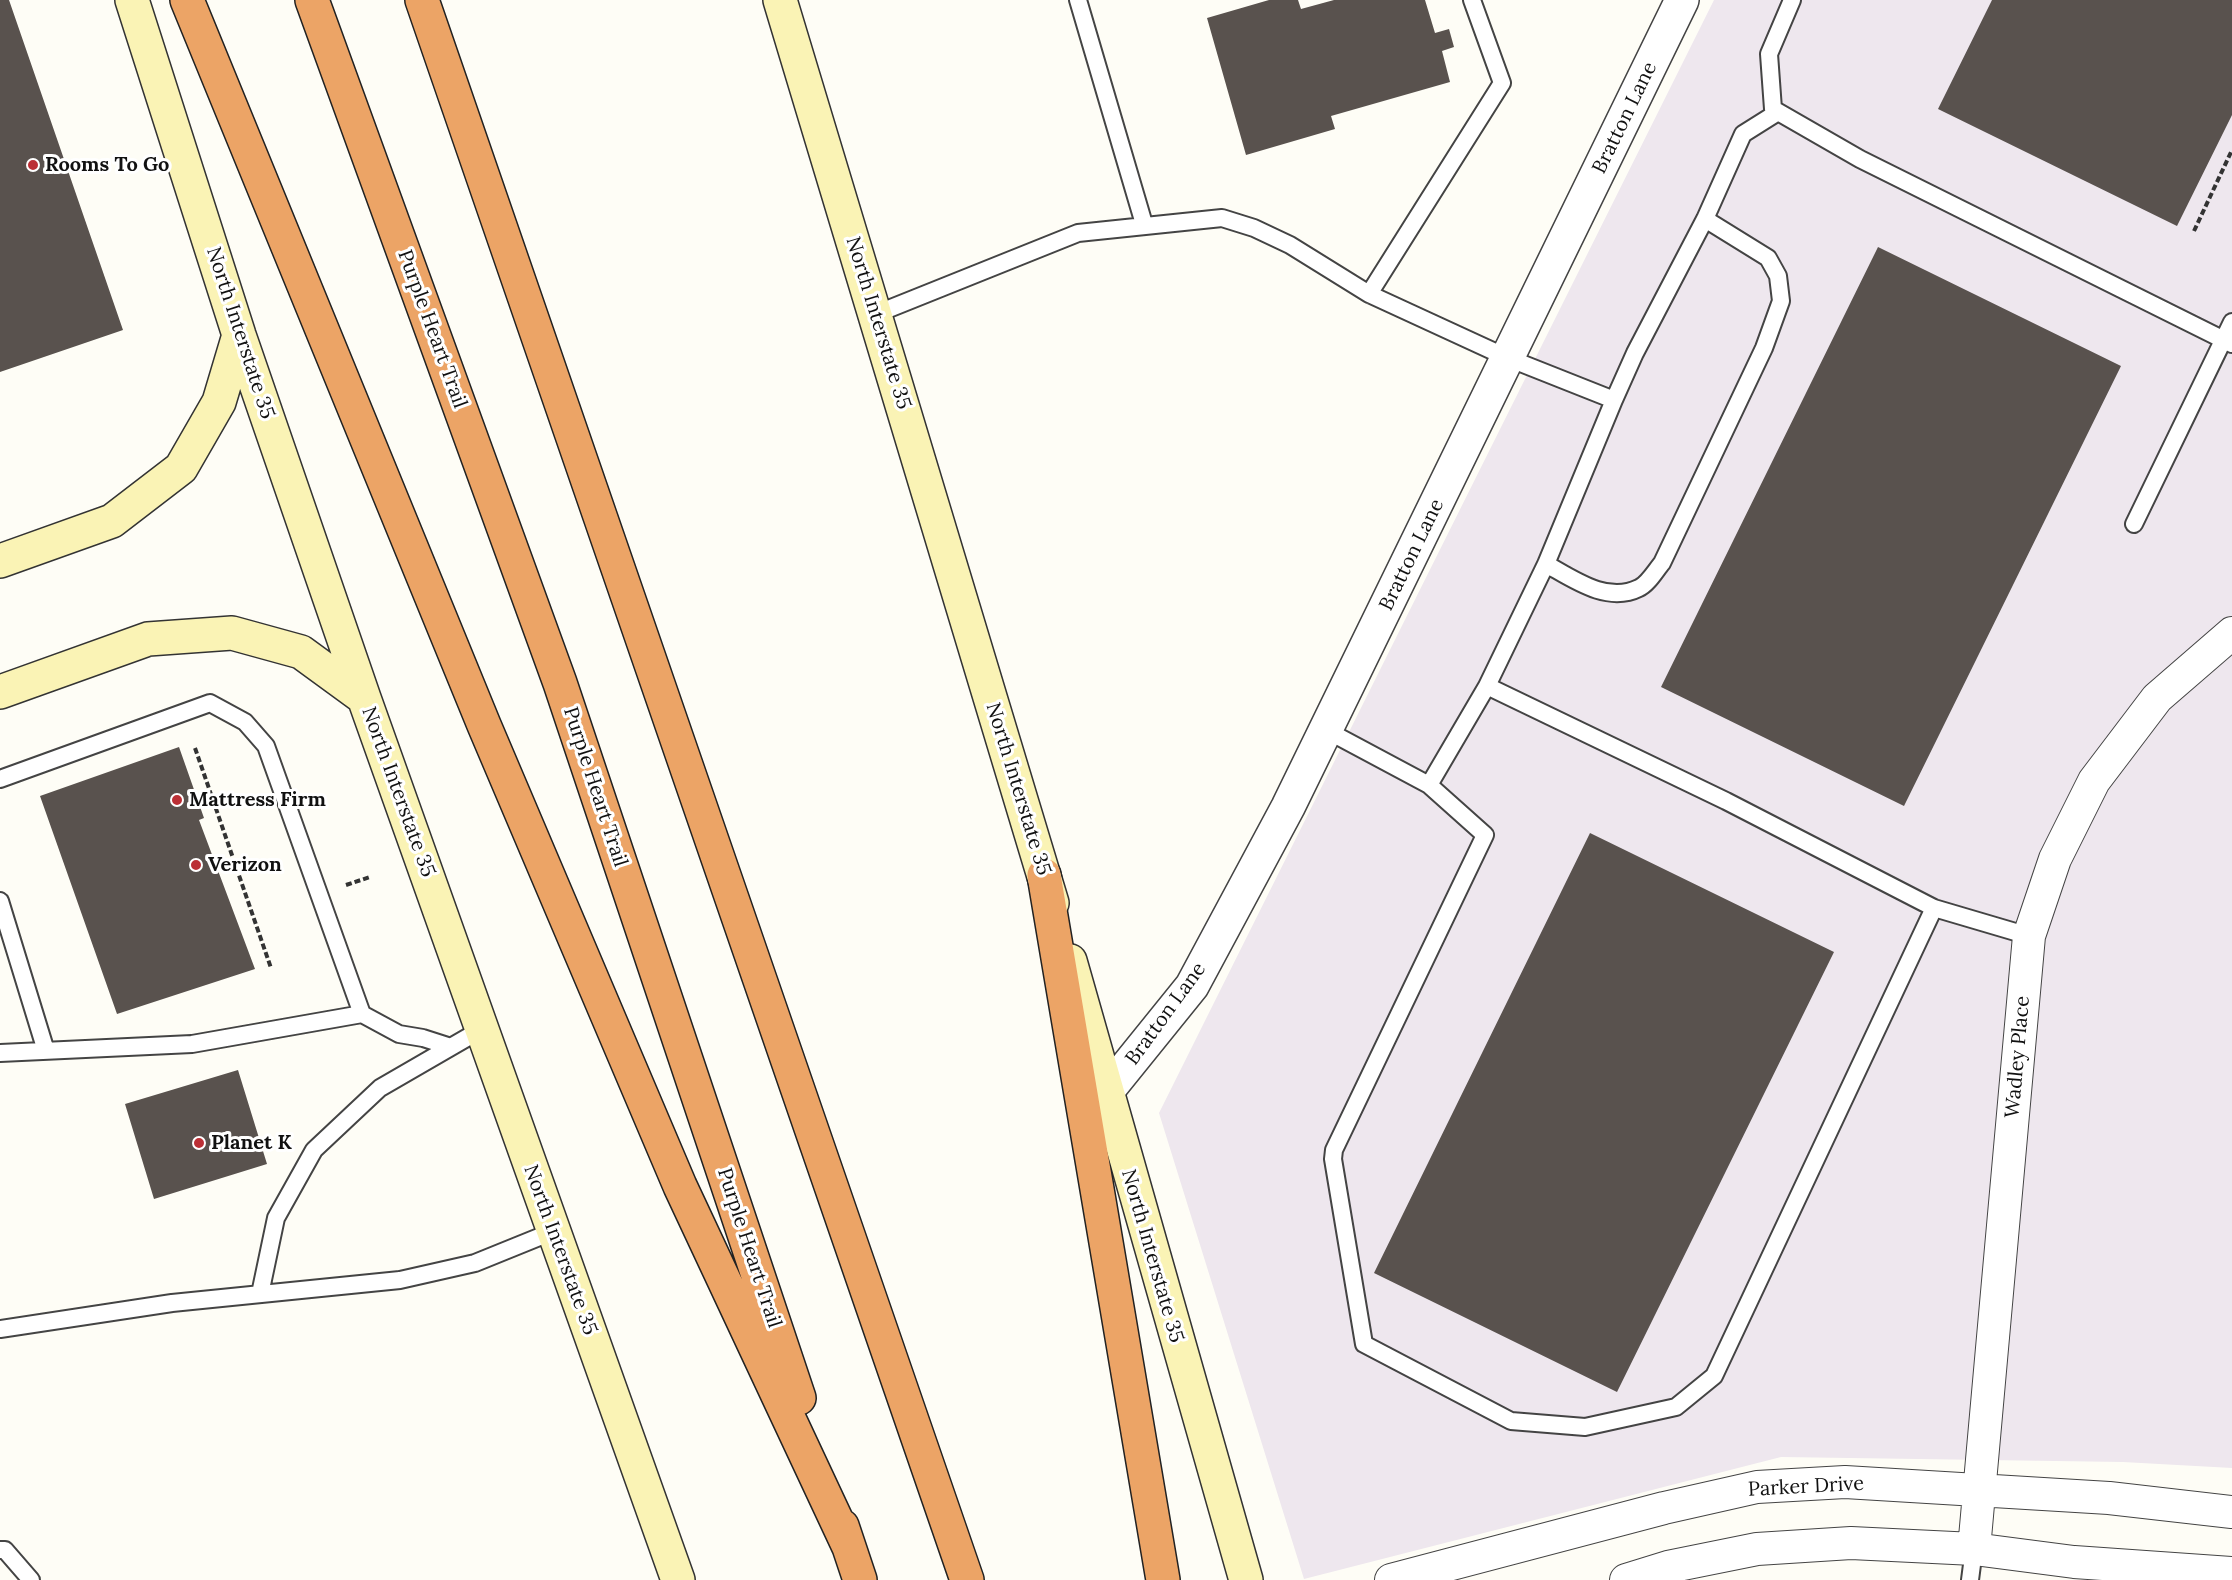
<!DOCTYPE html>
<html>
<head>
<meta charset="utf-8">
<style>
  body { margin:0 }
  canvas { display:block; background:#fefdf6 }
</style>
</head>
<body>
<canvas width="2232" height="1580"></canvas>
<script>
const ctx = document.querySelector('canvas').getContext('2d');
ctx.lineJoin = 'round';
function fillPath(path, color) {
  ctx.fillStyle = color;
  ctx.fill(path, 'evenodd');
}
function stroke(path, color, width, dash) {
  ctx.strokeStyle = color;
  ctx.lineWidth = width;
  ctx.lineCap = dash ? 'butt' : 'round';
  ctx.setLineDash(dash || []);
  ctx.stroke(path);
}
function drawText(font, color, halo, rows, align = 'center') {
  ctx.font = font + ' Lora,serif';
  ctx.lineWidth = 6;
  ctx.setLineDash([]);
  ctx.textBaseline = 'middle';
  ctx.strokeStyle = halo;
  ctx.fillStyle = color;
  for (const [text, x, y, turn = 0] of rows) {
    ctx.save();
    ctx.translate(x, y);
    ctx.rotate((+turn || 0) * Math.PI / 180);
    ctx.textAlign = isNaN(turn) ? turn : align;
    if (halo) ctx.strokeText(text, 0, 0);
    ctx.fillText(text, 0, 0);
    ctx.restore();
  }
}
fillPath(new Path2D(`
  M1714,0H2232V1468L2123,1462L1781,1457L1304,1579L1159,1113Z`), '#eee7ee');
fillPath(new Path2D(`
  M0,0H9L123,330L0,372Z
  M1269,0H1298L1301,9L1334,0H1425L1435,33L1449,29L1454,47L1442,51L1450,82L1331,116L1335,129L1246,155L1207,18Z
  M1992,0H2232V115L2177,226L1938,109Z
  M1878,247L2121,366L1904,806L1661,687Z
  M179,747L204,818L199,820L255,969L117,1014L40,796Z
  M1590,833L1834,952L1617,1392L1374,1273Z
  M238,1070L267,1164L154,1199L125,1104Z`), '#59524e');
const service = new Path2D(`
  M1078,0L1144,224
  M1792,0L1769,54L1773,109L1860,159L2232,344
  M1369,294L1502,83L1472,0
  M876,314L1078,233L1222,218L1254,228L1290,245L1369,294L1508,358L1614,400L1635,353L1705,219L1743,134L1778,112
  M2134,524L2232,322
  M1546,564C1573,579 1607,604 1639,588C1648,584 1656,570 1662,563L1764,348L1781,301L1778,276L1768,258L1705,219
  M1487,686L1546,564L1614,400
  M1326,730L1429,785L1485,835L1334,1150L1333,1159L1364,1344L1511,1421L1585,1427L1676,1407L1714,1376L1934,908
  M0,779L210,703L245,722L266,746L362,1014
  M1429,785L1487,686L1726,801L1934,908L2029,936
  M0,901L46,1051
  M0,1053L192,1044L362,1014L399,1034L423,1038L451,1047
  M260,1294L276,1218L314,1150L380,1088L482,1029
  M0,1329L172,1303L400,1280L475,1263L554,1231
  M0,1550H5L31,1580
  M1970,1580L1974,1549`);
const minor = new Path2D(`
  M1974,1549L2029,936L2055,859L2094,781L2157,698L2232,633
  M1391,1580L1664,1508L1757,1487L1845,1482L2109,1498L2232,1512
  M1626,1580L1668,1567L1757,1549L1851,1543L1974,1549L2074,1562L2232,1573`);
const tertiary = new Path2D(`
  M1108,1090L1192,986L1288,807L1682,0`);
const secondary = new Path2D(`
  M132,0L239,335L364,698L678,1580
  M780,0L1052,903
  M0,561L112,521L181,468L219,402L239,335
  M0,692L148,639L232,633L301,652L364,698
  M1070,961L1246,1580`);
const motorway = new Path2D(`
  M187,0L484,725L680,1186L849,1547
  M312,0L560,683L799,1398
  M422,0L967,1580
  M1044,875L1163,1580
  M842,1526L860,1580`);
stroke(service, '#444', 20);
stroke(minor, '#444', 34);
stroke(tertiary, '#444', 36);
stroke(secondary, '#333', 36);
stroke(motorway, '#222', 36);
stroke(new Path2D(`
  M2194,231L2232,150
  M195,748L271,968
  M346,885L370,877`), '#333', 4, [6, 3]);
stroke(service, '#fff', 16);
stroke(minor, '#fff', 32);
stroke(tertiary, '#fff', 33);
stroke(secondary, '#faf3b5', 33);
stroke(motorway, '#eca466', 33);
for (const [x, y, r, color] of [
  [33,165,6,"#bb2f35"],
  [177,800,6,"#bb2f35"],
  [196,865,6,"#bb2f35"],
  [199,1143,6,"#bb2f35"]
]) {
  const dot = new Path2D();
  dot.arc(x, y, r, 0, 2 * Math.PI);
  ctx.fillStyle = color;
  ctx.fill(dot);
  stroke(dot, '#fff', 2);
}
drawText('20px', '#111', '#fff', [
  ["Bratton Lane",1625,118,-64],
  ["North Interstate 35",878,323,73],
  ["Purple Heart Trail",432,329,70],
  ["North Interstate 35",240,333,72],
  ["Bratton Lane",1412,555,-64],
  ["Purple Heart Trail",595,787,72],
  ["North Interstate 35",1018,789,73],
  ["North Interstate 35",398,792,70],
  ["Bratton Lane",1166,1014,-54],
  ["Wadley Place",2018,1057,-85],
  ["Purple Heart Trail",749,1248,72],
  ["North Interstate 35",560,1250,70],
  ["North Interstate 35",1152,1256,74],
  ["Parker Drive",1806,1487,-3]
]);
drawText('bold 20px', '#111', '#fff', [
  ["Rooms To Go",45,165],
  ["Mattress Firm",189,800],
  ["Verizon",208,865],
  ["Planet K",211,1143]
], 'left');
</script>
</body>
</html>
